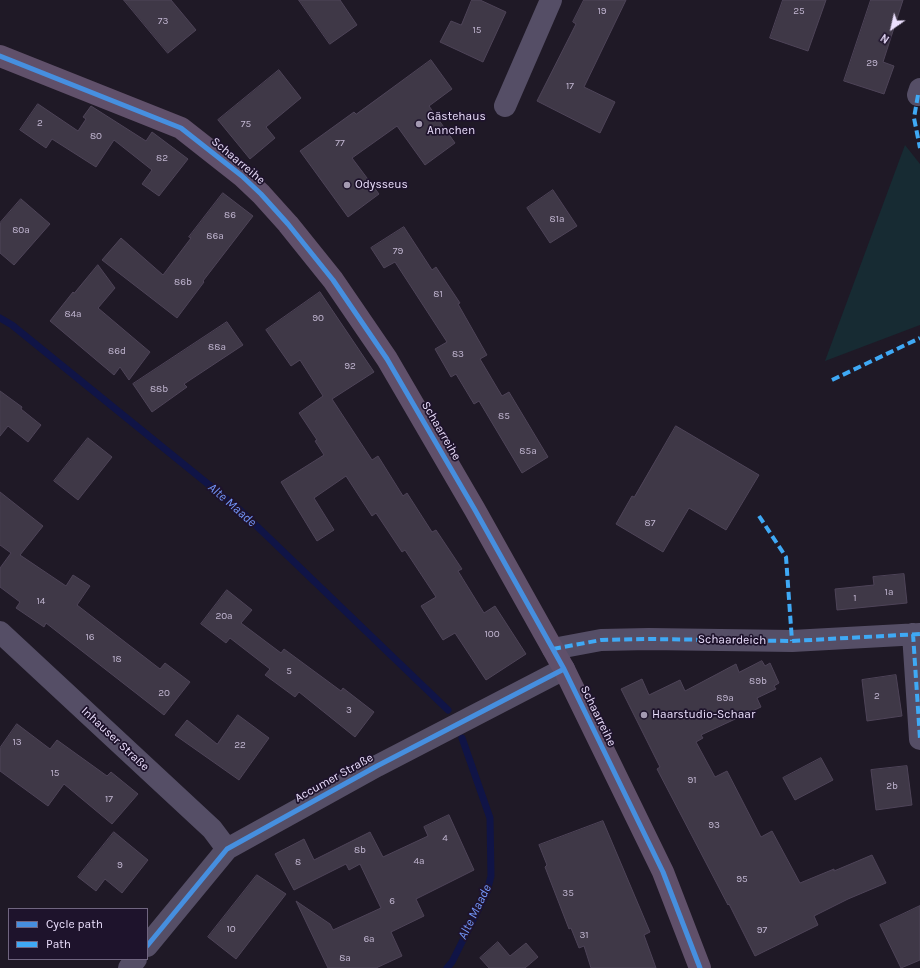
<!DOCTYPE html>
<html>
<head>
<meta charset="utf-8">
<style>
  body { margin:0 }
  #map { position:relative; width:920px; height:968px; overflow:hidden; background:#1f1926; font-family:Karla,sans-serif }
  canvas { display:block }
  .legend { position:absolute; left:8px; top:908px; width:140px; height:52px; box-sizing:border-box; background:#1e132c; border:1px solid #706580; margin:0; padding:5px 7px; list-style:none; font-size:12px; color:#ebdffd }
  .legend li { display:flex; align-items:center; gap:8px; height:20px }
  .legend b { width:20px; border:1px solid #706580 }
  .north { position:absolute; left:872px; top:8px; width:40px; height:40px; -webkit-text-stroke:3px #1e132c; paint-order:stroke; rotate:214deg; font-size:11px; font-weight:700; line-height:16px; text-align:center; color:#ebdffd }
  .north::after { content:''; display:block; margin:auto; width:14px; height:18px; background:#ebdffd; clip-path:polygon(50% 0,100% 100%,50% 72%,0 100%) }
</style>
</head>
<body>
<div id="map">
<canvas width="920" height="968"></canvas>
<ul class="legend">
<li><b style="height:5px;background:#468fdf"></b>Cycle path</li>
<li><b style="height:5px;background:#3fa9f5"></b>Path</li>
</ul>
<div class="north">N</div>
</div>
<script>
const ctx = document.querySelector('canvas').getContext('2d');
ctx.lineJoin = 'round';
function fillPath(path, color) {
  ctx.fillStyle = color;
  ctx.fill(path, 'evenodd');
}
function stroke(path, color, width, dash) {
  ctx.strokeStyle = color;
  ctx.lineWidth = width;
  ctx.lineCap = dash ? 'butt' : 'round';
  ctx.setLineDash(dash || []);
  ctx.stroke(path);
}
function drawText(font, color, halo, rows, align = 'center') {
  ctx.font = font + ' Karla,sans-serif';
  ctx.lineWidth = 3.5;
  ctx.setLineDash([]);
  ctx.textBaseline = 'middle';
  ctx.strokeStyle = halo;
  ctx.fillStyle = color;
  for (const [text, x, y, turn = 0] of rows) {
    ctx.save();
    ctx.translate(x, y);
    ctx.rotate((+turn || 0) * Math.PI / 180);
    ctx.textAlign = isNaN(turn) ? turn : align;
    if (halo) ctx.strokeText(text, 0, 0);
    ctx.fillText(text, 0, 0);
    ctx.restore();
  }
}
fillPath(new Path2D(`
  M905,145L920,164V325L825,361Z`), '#172b33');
stroke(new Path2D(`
  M0,318L12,325L240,510L448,710
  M447,968L452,962L487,892L491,876L490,818L462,738`), '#101446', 7);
const building = new Path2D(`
  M124,0H171L196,30L168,53Z
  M299,0H340L357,25L330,44Z
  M472,0H480L506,12L483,62L440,42L451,21L461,25Z
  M584,0H626L584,87L615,102L600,133L537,101L576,24L573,22Z
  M783,0H826L808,51L770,38Z
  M871,0H903L883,62L894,66L884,94L844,81Z
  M431,60L452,89L429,106L455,143L425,165L397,126L352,158L379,194L348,217L300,151L354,112L356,114Z
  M279,70L301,98L266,127L275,138L250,159L218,120Z
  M38,104L78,131L86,119L83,117L91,106L146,141L152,132L188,159L159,196L142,184L152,170L114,140L96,167L52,139L46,148L20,130Z
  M553,190L577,226L550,243L527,208Z
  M223,193L253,216L203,281L204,282L177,318L102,260L121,238L163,275L191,238L189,237Z
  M21,199L50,224L14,265L0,253V223Z
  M404,227L432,270L436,267L460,303L458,304L487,355L480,359L502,396L509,392L548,457L522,473L479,401L474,404L456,374L451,377L435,349L447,342L395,262L384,268L371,248Z
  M98,265L115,288L98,308L150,352L129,380L120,367L114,375L50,321L73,292L74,293Z
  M320,292L374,372L332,399L372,460L378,456L403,496L407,493L432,532L436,530L462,569L458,571L484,613L495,606L526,654L486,680L455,633L443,640L421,606L436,597L405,550L402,552L376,513L372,516L346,476L314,498L334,530L317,541L281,482L324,455L315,441L317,440L299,413L323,396L300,360L291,366L266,330Z
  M227,322L243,345L184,384L187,387L152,412L133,384Z
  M0,391L22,407L21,409L41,425L28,442L8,426L0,436Z
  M676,426L759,475L726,530L689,508L663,552L616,524L632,496L634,497Z
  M88,438L112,457L78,500L54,481Z
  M0,492L43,526L20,555L66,586L73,575L90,586L77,605L160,669L165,663L190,682L164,715L46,623L44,627L16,608L20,602L0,587V568L11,553L0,545Z
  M904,574L907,603L837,610L835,589L874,585L873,577Z
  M227,590L252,610L241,623L281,653L284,649L341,691L343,688L374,712L355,737L299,692L295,697L265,675L270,669L230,638L226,643L201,624Z
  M762,661L765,666L770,663L779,683L774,686L776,689L757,698L761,707L701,735L703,738L696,742L715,777L727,771L761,837L772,831L800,883L834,869V871L872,855L886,883L848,899L814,916L818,925L755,956L729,904L728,905L657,769L660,767L621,689L642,679L649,695L680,680L685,691L736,664L739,672Z
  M896,675L902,716L867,721L862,680Z
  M238,715L269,738L239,780L175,735L187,720L217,744Z
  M17,724L50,749L57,740L107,776L111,772L138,794L112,824L64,784L48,806L0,771V748Z
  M821,758L833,780L795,800L783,778Z
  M907,766L912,805L876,810L871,770Z
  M449,815L474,870L416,899L424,916L391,932L402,956L376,968H328L296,901L330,924L333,930L381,908L360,864L349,870L346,864L294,890L275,854L304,839L314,860L370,832L383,857L428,836L424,827Z
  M603,821L650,932L644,935L656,968H591L584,946L579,948L571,928L569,929L545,867L547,865L539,845Z
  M114,832L148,860L122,893L105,879L96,891L78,877Z
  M257,875L286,894L236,959L208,937Z
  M920,906V960L901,968L880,925Z
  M498,942L510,956L526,943L538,957L525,968H489L480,958Z`);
fillPath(building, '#3f3847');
stroke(building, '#4e4458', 1);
stroke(new Path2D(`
  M918,95L920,89
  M505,106L551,0
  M0,632L212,829L227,849
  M913,634L920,739
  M553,649L601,640L649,639L792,641L920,634
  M147,946L227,849L377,766L564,669
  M129,968L136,959`), '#554e66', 22);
stroke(new Path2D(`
  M0,56L181,128L242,176L261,194L288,224L333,280L387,359L475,510L564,669L663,872L700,968`), '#60506a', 22);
stroke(new Path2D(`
  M918,95L914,118L920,148
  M832,380L920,338
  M759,516L786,557L792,641
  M913,634L920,739
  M553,649L601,640L649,639L792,641L920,634`), '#3fa9f5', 4, [8, 4]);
stroke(new Path2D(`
  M0,56L181,128L242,176L261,194L288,224L333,280L387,359L475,510L564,669L663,872L700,968
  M147,946L227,849L377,766L564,669`), '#468fdf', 5);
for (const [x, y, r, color] of [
  [419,124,4,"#a49ab2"],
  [347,185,4,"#a49ab2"],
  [644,715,4,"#a49ab2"]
]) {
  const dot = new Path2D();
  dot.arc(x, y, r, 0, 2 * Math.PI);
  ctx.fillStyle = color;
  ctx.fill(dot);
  stroke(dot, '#1e132c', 1.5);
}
drawText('10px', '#c0b5d0', null, [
  ["19",602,11],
  ["25",799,11],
  ["73",163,21],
  ["15",477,30],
  ["29",872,63],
  ["17",570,86],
  ["2",40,123],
  ["75",246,124],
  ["80",96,136],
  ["77",340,143],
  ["82",162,158],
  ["86",230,215],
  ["81a",557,219],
  ["80a",21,230],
  ["86a",215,236],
  ["79",398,251],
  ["86b",183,282],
  ["81",438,294],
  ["84a",73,314],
  ["90",318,318],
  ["88a",217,347],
  ["86d",117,351],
  ["83",458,354],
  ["92",350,366],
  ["88b",159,389],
  ["85",504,416],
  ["85a",528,451],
  ["87",650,523],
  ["1a",889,592],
  ["1",855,598],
  ["14",41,601],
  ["20a",224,616],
  ["100",492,634],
  ["16",90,637],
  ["18",117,659],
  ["5",289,671],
  ["89b",758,681],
  ["20",164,693],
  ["2",877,696],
  ["89a",725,698],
  ["3",349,710],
  ["13",17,742],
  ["22",240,745],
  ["15",55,773],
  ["91",692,780],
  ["2b",892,786],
  ["17",109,799],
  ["93",714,825],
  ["4",445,838],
  ["8b",360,850],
  ["4a",419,861],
  ["8",298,862],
  ["9",120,865],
  ["95",742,879],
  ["35",568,893],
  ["6",392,901],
  ["10",231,929],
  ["97",762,930],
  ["31",584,935],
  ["6a",369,939],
  ["8a",345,958]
]);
drawText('12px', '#ebdffd', '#1e132c', [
  ["Gästehaus",427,117],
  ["Annchen",427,131],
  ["Odysseus",355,185],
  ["Haarstudio-Schaar",652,715]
], 'left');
drawText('12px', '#ebdffd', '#1e132c', [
  ["Schaarreihe",238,161,40],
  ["Schaarreihe",441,431,60],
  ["Schaardeich",732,640,1],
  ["Schaarreihe",598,716,64],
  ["Inhauser Straße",115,739,43],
  ["Accumer Straße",334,778,-29]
]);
drawText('italic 13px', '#7295f8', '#1e132c', [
  ["Alte Maade",232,505,41],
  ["Alte Maade",475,912,-64]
]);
</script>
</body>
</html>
